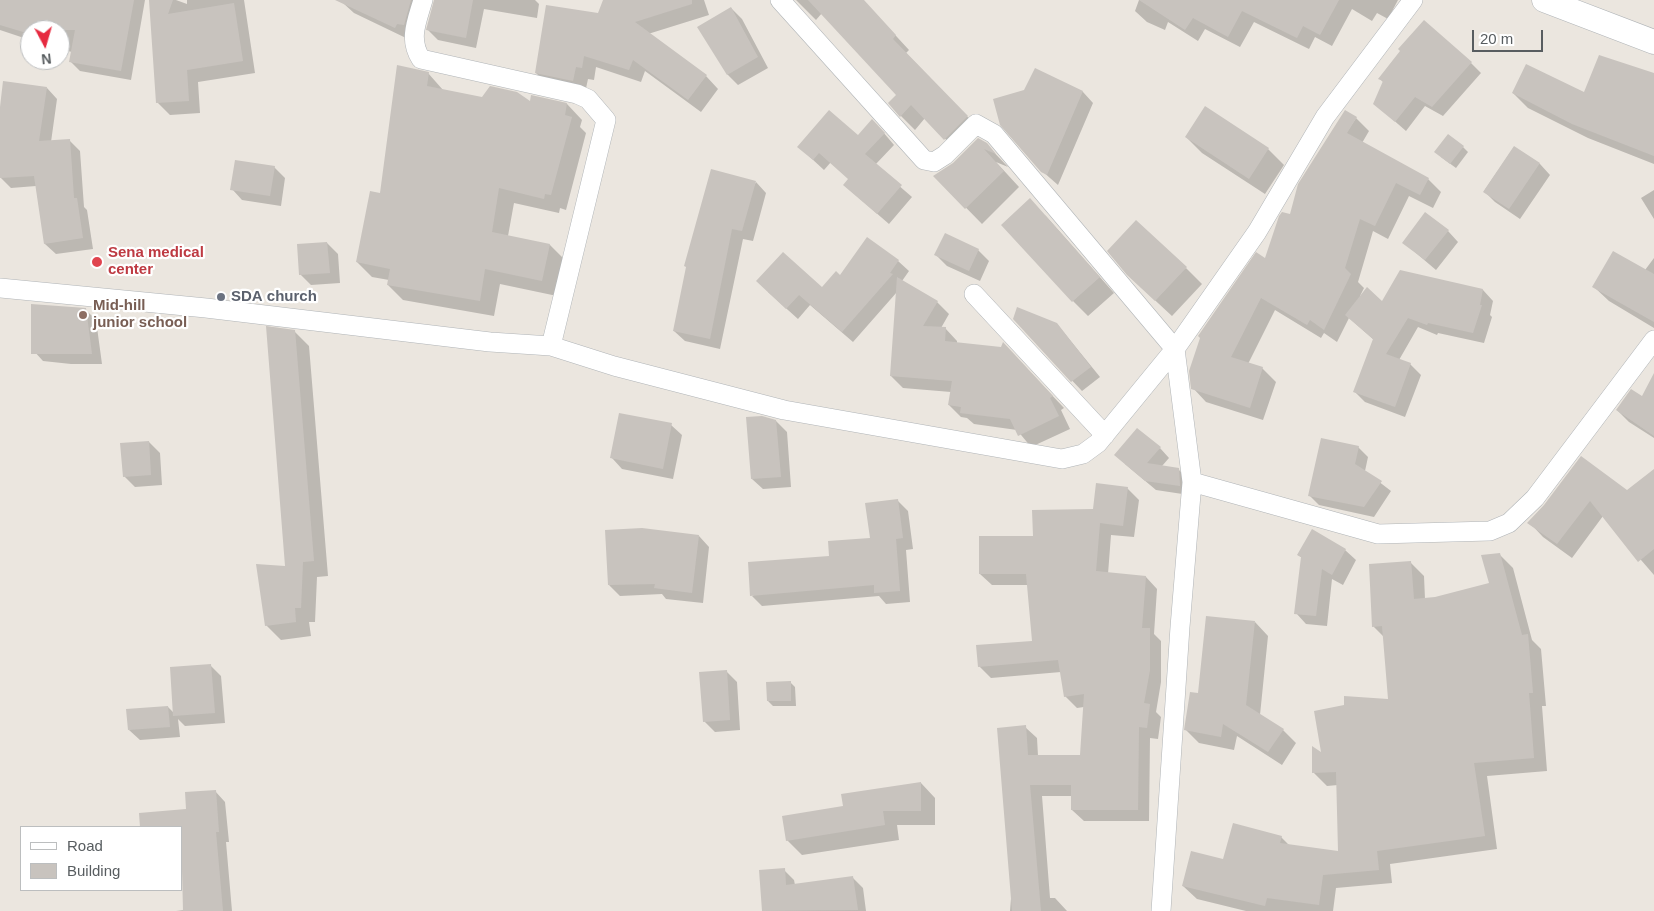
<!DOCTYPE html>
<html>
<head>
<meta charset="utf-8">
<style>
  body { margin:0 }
  #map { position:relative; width:1654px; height:911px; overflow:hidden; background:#ebe6df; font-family:Helvetica,sans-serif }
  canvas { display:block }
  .legend { position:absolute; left:20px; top:826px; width:162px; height:65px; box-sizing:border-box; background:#fff; border:1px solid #bcbebf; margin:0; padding:6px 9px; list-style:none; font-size:15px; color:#585d60 }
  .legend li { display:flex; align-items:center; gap:10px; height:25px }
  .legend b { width:25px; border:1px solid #bcbebf }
  .north { position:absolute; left:20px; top:20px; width:50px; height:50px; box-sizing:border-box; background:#fff; border:1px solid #bcbebf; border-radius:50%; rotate:174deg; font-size:14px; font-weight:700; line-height:20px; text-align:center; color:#585d60 }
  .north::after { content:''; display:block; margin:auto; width:18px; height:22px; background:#e62a40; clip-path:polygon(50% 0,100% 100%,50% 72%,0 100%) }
  .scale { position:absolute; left:1472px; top:30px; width:71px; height:22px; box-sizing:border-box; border:2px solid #585d60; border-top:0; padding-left:6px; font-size:15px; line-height:18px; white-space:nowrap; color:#585d60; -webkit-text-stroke:4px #fff; paint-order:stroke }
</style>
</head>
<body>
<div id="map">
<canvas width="1654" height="911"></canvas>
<ul class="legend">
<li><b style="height:6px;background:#fff"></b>Road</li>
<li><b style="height:14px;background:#c8c3be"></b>Building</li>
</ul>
<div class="north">N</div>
<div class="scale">20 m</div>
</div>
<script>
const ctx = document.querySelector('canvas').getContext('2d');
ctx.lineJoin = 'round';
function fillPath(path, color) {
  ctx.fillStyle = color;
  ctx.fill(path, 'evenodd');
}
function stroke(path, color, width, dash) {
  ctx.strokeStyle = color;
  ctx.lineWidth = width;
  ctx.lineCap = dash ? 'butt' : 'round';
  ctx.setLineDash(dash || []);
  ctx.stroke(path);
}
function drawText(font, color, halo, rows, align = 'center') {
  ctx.font = font + ' Helvetica,sans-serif';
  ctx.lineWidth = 4.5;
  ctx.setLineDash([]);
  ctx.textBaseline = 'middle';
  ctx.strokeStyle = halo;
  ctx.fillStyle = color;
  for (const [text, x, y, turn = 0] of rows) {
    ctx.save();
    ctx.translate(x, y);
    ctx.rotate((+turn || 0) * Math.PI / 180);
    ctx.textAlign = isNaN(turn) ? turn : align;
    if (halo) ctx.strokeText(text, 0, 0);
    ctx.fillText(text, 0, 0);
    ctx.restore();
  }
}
fillPath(new Path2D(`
  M0,0H145L131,80L80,71L70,61L72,52L60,49V30H30V40L0,30Z
  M151,0H176L187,4V0H244L255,73L198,82L200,113L170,115L157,102Z
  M344,0H414L406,38L354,13L343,3Z
  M435,0H535L539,4L537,18L484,9L476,48L438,40L428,30Z
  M604,0H704L709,15L648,34L706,76L718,89L701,112L645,71L641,82L596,67L594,80L588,79L585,93L548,85L536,73L598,15Z
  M796,0H863L909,50L906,53L981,131L959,153L925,118L915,130L901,116L898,95L822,13L816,20Z
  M1139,0H1398L1388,19L1377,13L1372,21L1352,9L1332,46L1315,37L1309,49L1254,22L1240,47L1205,29L1198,41L1168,22L1165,30L1147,22L1135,11Z
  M731,8L742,19L768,68L738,85L728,75L699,27Z
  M1471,63L1481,73L1443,116L1425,106L1406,131L1375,104L1384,83L1380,79Z
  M1035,70L1083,92L1093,103L1058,185L1042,171L1025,91Z
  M428,73L443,90L483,99L567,104L582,120L580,127L586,133L566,210L560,208L559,213L514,203L508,236L550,245L565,260L557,296L500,284L494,316L403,300L388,285L389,280L372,277L357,262Z
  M1654,74V164L1588,138L1528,108L1513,93L1584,94Z
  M47,88L57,99L51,142L69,140L80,151L84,207L87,210L93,249L56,254L45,244L36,186L11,188L0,177V116Z
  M1356,118L1369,131L1362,143L1428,179L1441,192L1433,208L1409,196L1388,239L1373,231L1358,282L1364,288L1360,296L1382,303L1400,272L1483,290L1493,301L1490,315L1492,317L1484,343L1438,333L1437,335L1418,327L1399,360L1410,364L1421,375L1405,417L1365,402L1355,392L1374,340L1349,318L1337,342L1324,333L1321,338L1275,310L1248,364L1262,368L1276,382L1263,420L1206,402L1193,388L1291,216Z
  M883,132L894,145L875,165L912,197L889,224L844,185L849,179L831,162L824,170L799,147Z
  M1186,137L1268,149L1284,165L1265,194L1202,153Z
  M986,144L1008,167L996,162L1019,187L982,224L935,176Z
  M1463,147L1468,152L1456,168L1441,157Z
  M1514,147L1540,164L1550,175L1520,219L1495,202L1484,191Z
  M274,167L285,178L281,206L242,200L232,189Z
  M756,182L766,193L753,241L743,239L720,349L685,341L674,331Z
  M1654,190V219L1641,198Z
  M1045,215L1114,293L1088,316L1073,301Z
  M1448,231L1458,242L1436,270L1403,242Z
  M327,243L338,254L340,283L311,285L300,274Z
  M978,250L989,261L980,281L947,266L936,255Z
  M1654,258V328L1609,301L1594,287L1645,270Z
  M898,261L909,271L902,281L937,302L949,314L941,328H945L957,341V343L1015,356L1064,408L1061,410L1070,429L1031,447L1017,430L974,424L967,418L961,417L949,405L951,392L903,388L891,376L897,292L853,342L810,305L798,319L768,292L822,289L841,276Z
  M1186,268L1202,284L1172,316L1145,291Z
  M85,309L96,320L102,364H71L43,361L33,350Z
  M1014,319L1057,324L1100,377L1082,391Z
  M294,331L309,346L328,576L317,577L315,622H309L311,636L281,640L266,625L286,567Z
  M1654,376V438L1629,422L1617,410L1642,398Z
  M776,421L787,432L791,487L763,489L752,479Z
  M671,425L682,435L673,479L622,469L612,458Z
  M149,442L160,453L162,485L135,487L124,476Z
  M1358,447L1368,457L1365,471L1391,491L1374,517L1319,505L1309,495Z
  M1160,448L1169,458L1162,466L1178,469L1188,479L1189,495L1156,490L1125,464Z
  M1654,484V575L1603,516L1572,558L1543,537L1529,522L1545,506L1627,491Z
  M1127,488L1139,500L1134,537L1111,535L1108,574L1146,577L1157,589L1154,634L1161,641V682L1156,712L1161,717L1158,739L1150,738L1149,821H1084L1072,810V796H1042L1050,898H1055L1067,911H1010L1025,727L1037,738L1038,756H1081L1084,707L1077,708L1065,696L1061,672L991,678L979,666L1033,642L1028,585H992L980,574L1034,538L1094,510Z
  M897,500L908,511L913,549L906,550L910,602L886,604L879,596L762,606L752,596L871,539Z
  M699,536L709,547L703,603L666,599L662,594L620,596L609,585Z
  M1345,550L1356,560L1343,585L1332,579L1327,626L1306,624L1296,613L1302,558L1298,555Z
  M1499,554L1513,568L1532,640L1541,649L1546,706H1542L1547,771L1487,776L1497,849L1390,864L1392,883L1336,888L1333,911H1246L1197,899L1183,886L1224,861L1281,837L1290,846L1339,852L1338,785L1327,786L1313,772L1323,755L1389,700L1384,637L1373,626L1410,562L1424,576L1425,599L1435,598L1490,584Z
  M1255,622L1268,636L1260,715L1283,730L1296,743L1282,765L1237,736L1234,750L1199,743L1186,730L1199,695Z
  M210,665L221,676L225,723L185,726L178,719L180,737L140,740L129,730L168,707L175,714Z
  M726,671L737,682L740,730L715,732L704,721Z
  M790,682L795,687L796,706H773L768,701Z
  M921,783L935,798V825H897L899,840L802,855L787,840L844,807Z
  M215,791L225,802L229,842H226L232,911H176L184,910L181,827H159L158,813L187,810Z
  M784,870L794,880L795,885L853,878L863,888L866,911H764L761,871Z`), '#0003');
fillPath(new Path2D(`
  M0,0H134L121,71L69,62L75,30H30V34L0,25Z
  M149,0H173L168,14L234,3L243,61L187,70L189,101L156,103Z
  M335,0H411L404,25L397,24L395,28Z
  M434,0H473L466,38L426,30Z
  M603,0H692V4L635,22L707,75L688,100L633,60L629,70L584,56L582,68L576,67L573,81L535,73L546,5L598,13Z
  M808,0H864L896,35L893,39L968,116L944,140L911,105L900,117L888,103L896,95Z
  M1139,0H1339L1320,35L1303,26L1297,38L1242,11L1228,37L1193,18L1185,30Z
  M731,7L758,57L727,75L697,27Z
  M1424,20L1472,62L1432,107L1415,97L1395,122L1373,104L1383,81L1378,79L1400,51L1398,49Z
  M1599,55L1654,73V156L1572,124L1512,93L1526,64L1584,92Z
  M397,65L429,72L427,86L482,97L490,86L517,92L530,101L531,95L567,103L565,115L572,117L551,195L545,194L544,199L499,188L492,232L550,244L542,281L485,269L480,301L387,285L390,269L356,262L370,191L380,193Z
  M1035,68L1083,91L1047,175L1041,172L1000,125L993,99L1024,90Z
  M3,81L47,87L39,141L70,139L74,198H77L83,238L44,244L34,176L0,178V107Z
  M1205,106L1269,148L1249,179L1185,137Z
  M829,110L858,135L872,119L885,133L865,154L902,185L877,214L843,185L848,179L819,153L813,160L797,147Z
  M1345,110L1357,117L1347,133L1429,178L1420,195L1396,183L1375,226L1360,219L1345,268L1351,274L1324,330L1310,320L1307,325L1261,298L1231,357L1263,367L1250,408L1191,389L1189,371L1200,338L1198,336L1256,252L1265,258L1279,216L1282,212L1290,214L1298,184Z
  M1448,134L1464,146L1450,164L1434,152Z
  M978,138L987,143L996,154L984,149L1004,171L965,209L933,176L953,163Z
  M1514,146L1540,163L1509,209L1483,192Z
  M235,160L275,166L270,196L230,190Z
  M711,169L756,181L742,231L732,229L710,339L673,331L686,267L684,266Z
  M1030,198L1100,277L1072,302L1001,225Z
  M1425,212L1449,230L1425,260L1402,243Z
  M1136,220L1187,267L1155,301L1127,275L1107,251Z
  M945,233L979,249L969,271L934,255Z
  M867,237L899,260L890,273L893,274L842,332L799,295L786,309L756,281L783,252L822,287L836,271L840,275Z
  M327,242L330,273L299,275L297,244Z
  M1613,251L1654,274V322L1592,287Z
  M1400,270L1483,289L1480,305H1482L1473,333L1428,323L1427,325L1408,318L1386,354L1411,363L1395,407L1353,392L1373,339L1345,315L1367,287L1382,301Z
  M897,277L938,301L923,326L946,327L945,341L1001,347L1003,342L1053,396L1050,398L1059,416L1018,436L1010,419L960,413L961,407L948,405L952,381L890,376Z
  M31,304L86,308L92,354H31Z
  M1017,307L1057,323L1091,367L1071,382L1013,319Z
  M266,326L295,330L314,561L303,562L301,608H295L296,622L265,626L256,564L285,566Z
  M1654,373V436L1616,410L1631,389L1642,396Z
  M619,413L672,423L663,469L610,458Z
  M762,416L776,420L781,477L751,479L746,417Z
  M1137,428L1161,447L1147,463L1179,468L1180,486L1145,481L1114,455Z
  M1321,438L1359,446L1355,464L1382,481L1364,507L1308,496Z
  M149,441L151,475L123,477L120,443Z
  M1581,456L1627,490L1654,469V549L1638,562L1590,501L1557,544L1527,523L1544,505Z
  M1096,483L1128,487L1123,526L1100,523L1096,571L1146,576L1142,628H1150V670L1144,703L1150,704L1147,728L1139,727L1138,810H1071V785H1030L1041,911H1012L997,728L1026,725L1028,755H1080L1084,694L1064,697L1058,660L978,667L976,645L1032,641L1026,574H979V536H1033L1032,510L1093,509Z
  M898,499L903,538L896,539L900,591L874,593V585L750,596L748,562L829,556L828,541L870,538L865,503Z
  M642,528L699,535L692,593L654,588L655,584L608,585L605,530Z
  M1312,529L1346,549L1332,575L1322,569L1316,616L1294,614L1301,557L1297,555Z
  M1500,553L1522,635L1528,634L1533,693H1529L1534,758L1474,763L1485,836L1377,851L1379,870L1323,875L1319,905L1267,898L1265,906L1182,886L1191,851L1223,859L1233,823L1282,836L1280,843L1338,851L1336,772L1312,773V746L1321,752L1314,711L1344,705V696L1388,699L1382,626L1372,627L1369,564L1411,561L1414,599L1435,597L1489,583L1481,555Z
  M1206,616L1255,621L1246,705L1284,729L1268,752L1223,724L1221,737L1184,730L1190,692L1198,693Z
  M211,664L215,713L173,716L170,667Z
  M727,670L730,720L703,722L699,672Z
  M791,681V701H767L766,682Z
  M168,706L170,727L128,730L126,709Z
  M921,782V811H883L885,825L786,841L782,816L843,806L841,794Z
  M216,790L219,832H216L223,911H183L181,827H140L139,813L186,809L185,792Z
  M785,868L786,885L853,876L858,910L762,911L759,870Z`), '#c8c3be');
const minor = new Path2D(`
  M423,0C417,21 408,39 421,59L577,94L588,99L606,120L551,346
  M780,0L924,160L934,162L945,155L976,124L994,134L1175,349L1192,482L1180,627L1161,911
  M0,288L206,308L490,342L551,346L614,366L784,410L1062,459L1083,454L1098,443L1175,349L1257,232L1325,117L1413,0
  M974,294L1105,435
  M1192,482L1378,534L1490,531L1509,523L1535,498L1654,340`);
const tertiary = new Path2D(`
  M1544,0L1654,42`);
stroke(minor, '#b0b4b7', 20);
stroke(tertiary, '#b0b4b7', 25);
stroke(minor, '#fff', 19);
stroke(tertiary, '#fff', 24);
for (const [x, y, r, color] of [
  [97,262,6,"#e0444e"],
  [221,297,5,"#6b7280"],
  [83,315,5,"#8d6e63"]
]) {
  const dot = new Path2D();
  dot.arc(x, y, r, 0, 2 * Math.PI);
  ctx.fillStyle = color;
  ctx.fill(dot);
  stroke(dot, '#fff', 2);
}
drawText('bold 15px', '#be3a42', '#fff', [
  ["Sena medical",108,253],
  ["center",108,270]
], 'left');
drawText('bold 15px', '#5b616d', '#fff', [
  ["SDA church",231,297]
], 'left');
drawText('bold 15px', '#785e54', '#fff', [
  ["Mid-hill",93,306],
  ["junior school",93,323]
], 'left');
</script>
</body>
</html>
